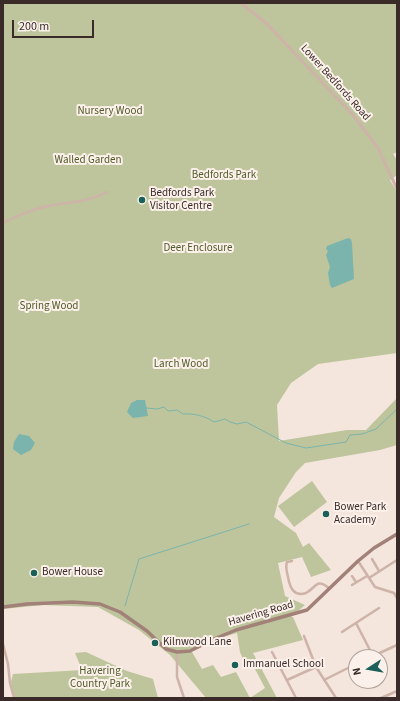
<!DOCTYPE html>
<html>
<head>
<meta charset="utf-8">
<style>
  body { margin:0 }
  #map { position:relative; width:400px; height:701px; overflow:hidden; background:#f4e5dd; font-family:"Source Sans 3",sans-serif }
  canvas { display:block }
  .frame { position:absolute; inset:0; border:4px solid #3a2b29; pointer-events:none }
  .north { position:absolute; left:348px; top:649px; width:40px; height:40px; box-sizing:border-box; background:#fbf1ea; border:1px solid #aea29d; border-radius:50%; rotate:258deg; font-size:11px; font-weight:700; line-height:16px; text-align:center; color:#3a2b29 }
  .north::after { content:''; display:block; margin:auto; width:14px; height:18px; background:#1a5f58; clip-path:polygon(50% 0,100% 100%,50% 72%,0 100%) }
  .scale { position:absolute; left:12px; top:20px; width:82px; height:18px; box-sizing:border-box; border:2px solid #3a2b29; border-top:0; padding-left:5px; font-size:12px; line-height:14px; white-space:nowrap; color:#3a2b29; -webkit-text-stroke:3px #fbf1ea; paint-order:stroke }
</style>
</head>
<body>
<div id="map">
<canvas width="400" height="701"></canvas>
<div class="frame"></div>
<div class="north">N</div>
<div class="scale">200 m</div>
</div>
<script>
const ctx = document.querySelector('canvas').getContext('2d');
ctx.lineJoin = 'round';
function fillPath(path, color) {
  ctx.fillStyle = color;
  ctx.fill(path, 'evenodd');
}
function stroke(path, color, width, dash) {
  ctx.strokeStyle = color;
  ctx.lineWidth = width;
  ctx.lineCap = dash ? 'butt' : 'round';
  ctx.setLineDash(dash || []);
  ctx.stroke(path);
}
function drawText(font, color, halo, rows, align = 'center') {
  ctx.font = font + ' "Source Sans 3",sans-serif';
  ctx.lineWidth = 4;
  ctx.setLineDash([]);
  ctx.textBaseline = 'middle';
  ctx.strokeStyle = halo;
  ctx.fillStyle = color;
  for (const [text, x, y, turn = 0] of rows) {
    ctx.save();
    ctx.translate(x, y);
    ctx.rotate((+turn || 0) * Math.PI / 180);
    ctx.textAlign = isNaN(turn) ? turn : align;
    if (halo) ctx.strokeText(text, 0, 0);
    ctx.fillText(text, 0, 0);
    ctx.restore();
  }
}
fillPath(new Path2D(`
  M3,3H397V152L393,154L397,160V175L390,180L397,192V353L318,364L291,383L277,405L279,441L347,430H366L397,398V445L380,450L305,463L296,472L279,498L274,517L296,533L303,547L309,543L331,570L311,577L302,557L278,563L285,596L305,605L291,617H293L303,640L253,653L277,698H206L170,655L139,630L98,607L43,605L3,609ZM237,633L240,652L246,666L255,669L265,688L250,698L236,672L221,677L213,665L202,669L192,652H190L223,637Z
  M312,481L327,502L294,527L278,506Z
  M86,652L127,671L153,679L158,698H14L11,682L13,674L82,670L75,653Z`), '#bec59c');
fillPath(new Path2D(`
  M348,238L351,239L352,243L354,279L332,288L330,285L328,273L330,267L326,255L328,251L326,249L327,246Z
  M137,400H145L148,416L133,418L127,412L131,403Z
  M19,434L29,436L35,443L31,450L21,455L13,449L14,442Z`), '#7ab4ac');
stroke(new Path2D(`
  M146,408L157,409L164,407L168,411L177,410L183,414C192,413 206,416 214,422L225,419L230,422L237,424L246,422L286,443L306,448L346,442L350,435L362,434L376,429L397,409
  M125,606L139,559L249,524`), '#7ab4ac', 1);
stroke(new Path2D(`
  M3,223C21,213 39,207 59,204C76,202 92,200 107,192
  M372,559L379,571
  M292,561L287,562C285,567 287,572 288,577C290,588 294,597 306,593C317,587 316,578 329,588
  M358,561L375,587L394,593L397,598
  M352,576L356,582
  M369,578L397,560
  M352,585L367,576
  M356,623L373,656
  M342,632L379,608
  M304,636L316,667L336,698
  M3,644L8,664L10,683L14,698
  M177,652V677L184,698
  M272,652L296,698
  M371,657L397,645
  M287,680L316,667
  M324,680L356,664
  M381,698L397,691`), '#ceb3a8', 2.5);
stroke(new Path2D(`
  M241,3L266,23L353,115L378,148L397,189`), '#ceb3a8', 3);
stroke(new Path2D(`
  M3,607L27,604L73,602L100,604L120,612L147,631L166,649L177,652L190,651L214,639L236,630L307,610L358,561L374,548L397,534`), '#a28179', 3.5);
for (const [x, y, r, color] of [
  [142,200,4,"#1a5f58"],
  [326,514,4,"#1a5f58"],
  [34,573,4,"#1a5f58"],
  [155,643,4,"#1a5f58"],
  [235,665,4,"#1a5f58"]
]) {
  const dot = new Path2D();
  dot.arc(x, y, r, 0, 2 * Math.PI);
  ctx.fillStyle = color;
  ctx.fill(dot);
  stroke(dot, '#fbf1ea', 1.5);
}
drawText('11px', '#3a2b29', '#fbf1ea', [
  ["Lower Bedfords Road",335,83,48],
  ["Havering Road",261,614,-16]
]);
drawText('11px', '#515a2a', '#fbf1ea', [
  ["Nursery Wood",110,112],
  ["Walled Garden",88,161],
  ["Bedfords Park",224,176],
  ["Deer Enclosure",198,249],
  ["Spring Wood",49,307],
  ["Larch Wood",181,365],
  ["Havering",100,672],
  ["Country Park",100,685]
]);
drawText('11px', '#3a2b29', '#fbf1ea', [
  ["Bedfords Park",150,194],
  ["Visitor Centre",150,207],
  ["Bower Park",334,508],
  ["Academy",334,521],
  ["Bower House",42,573],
  ["Kilnwood Lane",163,643],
  ["Immanuel School",243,665]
], 'left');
</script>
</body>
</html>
